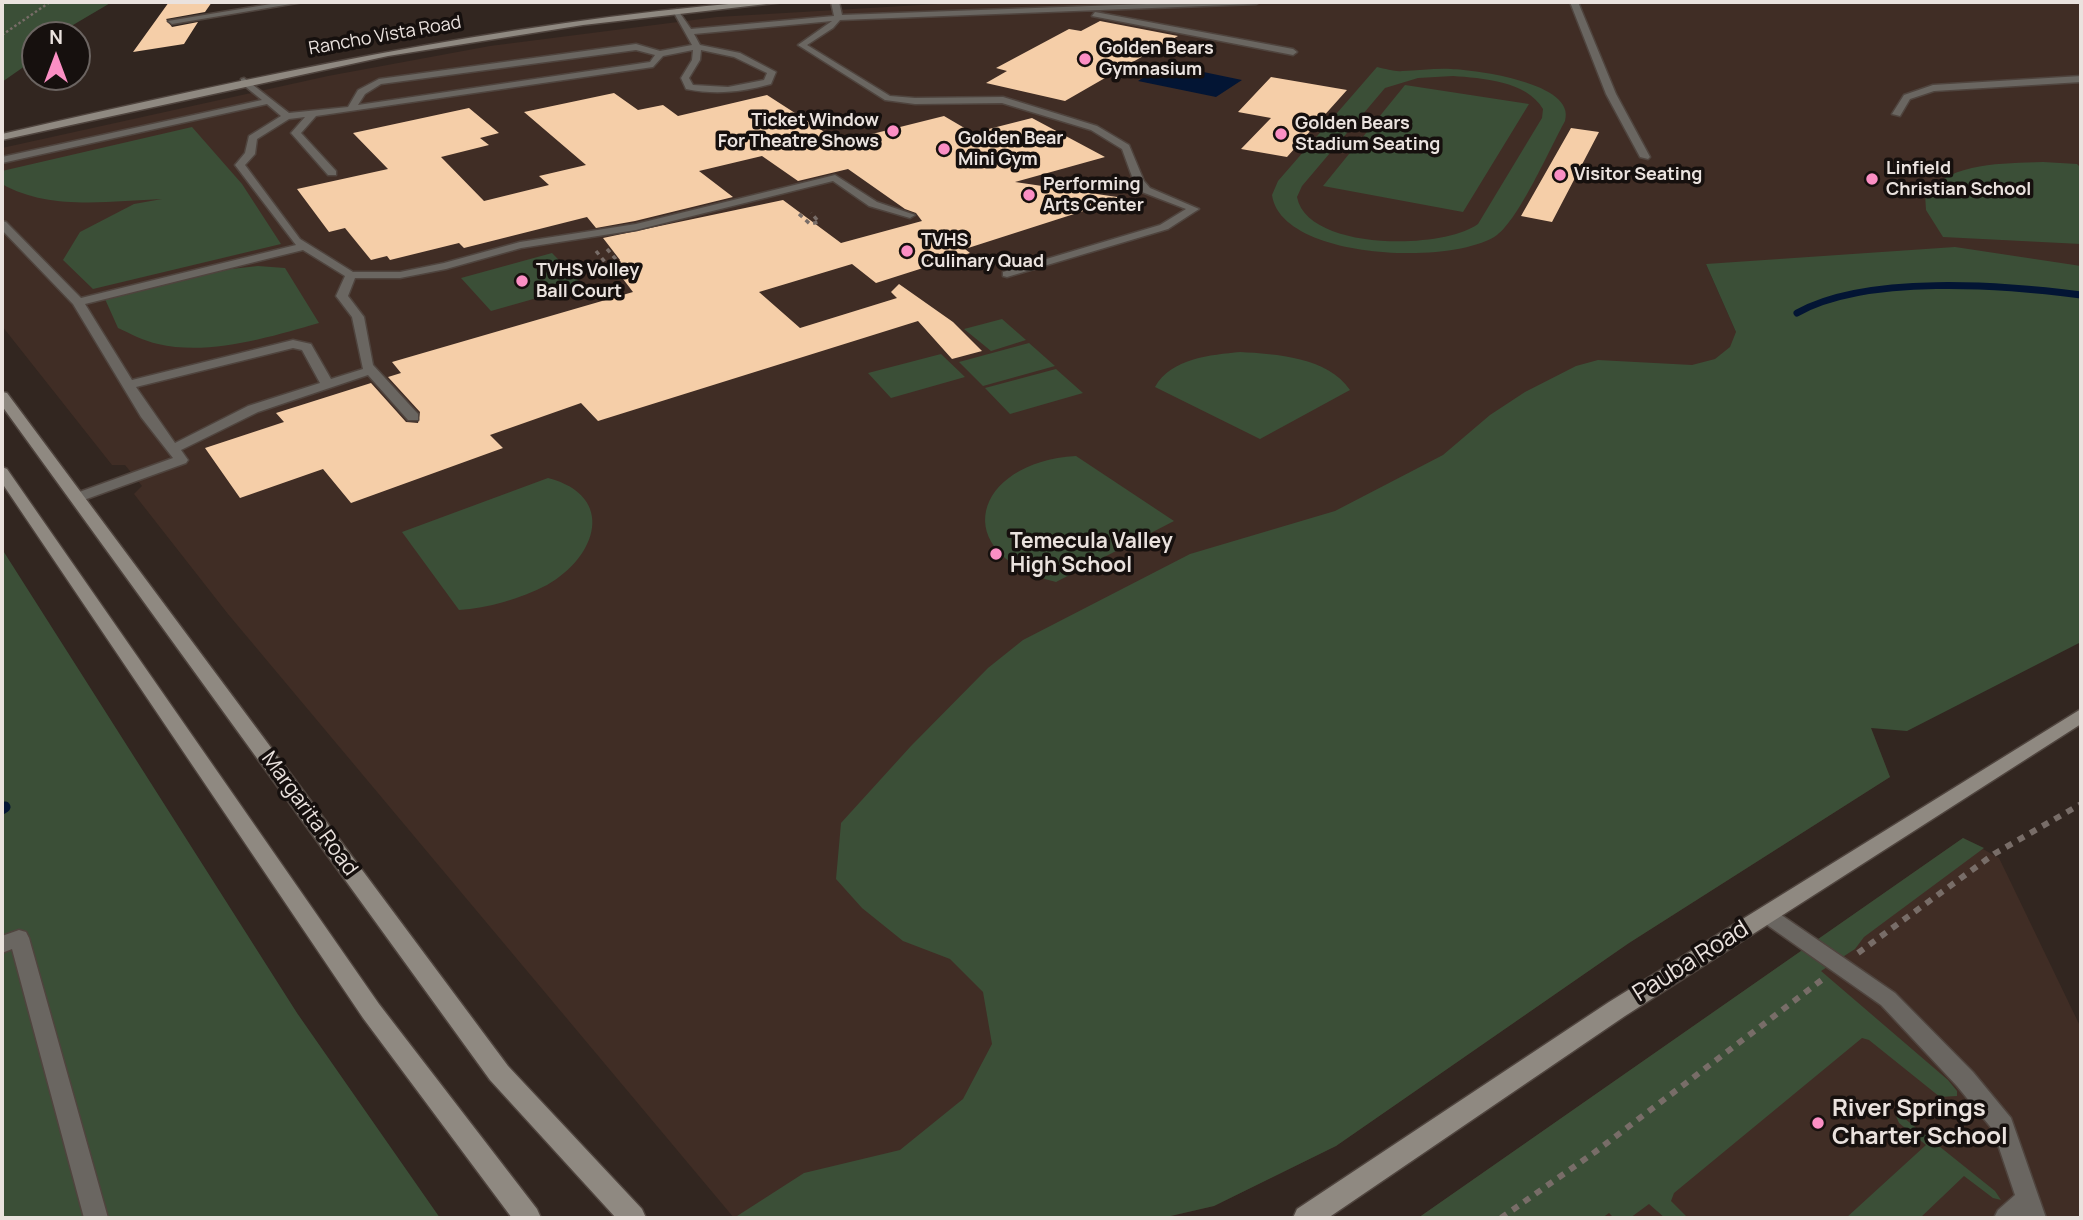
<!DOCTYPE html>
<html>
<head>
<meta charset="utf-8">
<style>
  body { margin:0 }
  #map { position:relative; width:2083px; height:1220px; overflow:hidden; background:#322620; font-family:Manrope,sans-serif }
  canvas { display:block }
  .frame { position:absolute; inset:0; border:4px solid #eae2de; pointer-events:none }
  .north { position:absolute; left:21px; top:21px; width:70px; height:70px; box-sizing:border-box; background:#16100e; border:2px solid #6b6461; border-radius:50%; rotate:0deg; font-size:19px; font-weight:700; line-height:28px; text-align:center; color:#eae2de }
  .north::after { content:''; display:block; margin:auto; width:24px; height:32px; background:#fb8fc4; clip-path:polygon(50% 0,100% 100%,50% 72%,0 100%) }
</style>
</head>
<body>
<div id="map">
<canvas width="2083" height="1220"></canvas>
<div class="frame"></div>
<div class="north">N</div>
</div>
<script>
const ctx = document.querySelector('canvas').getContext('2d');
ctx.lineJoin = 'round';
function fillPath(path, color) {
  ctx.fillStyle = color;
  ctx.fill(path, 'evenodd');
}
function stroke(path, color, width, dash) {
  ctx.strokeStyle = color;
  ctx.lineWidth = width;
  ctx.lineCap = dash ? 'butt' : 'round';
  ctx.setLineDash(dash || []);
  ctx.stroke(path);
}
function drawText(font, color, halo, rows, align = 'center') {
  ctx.font = font + ' Manrope,sans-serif';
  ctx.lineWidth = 7;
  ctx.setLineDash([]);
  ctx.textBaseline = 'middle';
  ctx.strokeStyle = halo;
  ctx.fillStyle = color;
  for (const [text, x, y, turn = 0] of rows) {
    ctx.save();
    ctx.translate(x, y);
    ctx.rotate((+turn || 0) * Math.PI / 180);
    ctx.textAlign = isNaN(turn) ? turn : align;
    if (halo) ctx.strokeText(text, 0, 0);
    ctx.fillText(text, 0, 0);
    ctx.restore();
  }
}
fillPath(new Path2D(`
  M971,2H2081V266L1706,264L1736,332L1871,728L1890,777L1629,943L1336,1146L1214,1206L1162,1218H734L228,614L134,494L142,486L134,476L125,465H112L2,326V148L328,76L490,46L717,17Z
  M1963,838L1999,858L2081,1028V1218H1418Z`), '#402d25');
fillPath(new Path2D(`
  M2,2H112L73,25L66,35H35V59L2,82Z
  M1377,67C1386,69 1396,72 1402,71C1419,71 1435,68 1451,69C1476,70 1577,83 1565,121C1550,148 1519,219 1497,235C1454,266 1281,260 1272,195L1278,181ZM1453,76C1481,78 1527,81 1543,109L1542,118L1478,224C1443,250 1307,251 1297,197L1302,186L1385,88L1418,78Z
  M1405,85L1529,104L1463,212L1323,186Z
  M192,127L242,184L281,244L93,289L63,260L80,232L134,204L162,199C110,201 49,211 2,184V171Z
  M2043,162L2077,164L2081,168V244L1943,237L1926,210L1925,194C1955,161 2001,164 2043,162Z
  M1955,247L2081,266V642L1907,731L1871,728L1890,777L1629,943L1336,1146L1214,1206L1162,1218H734L804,1173L900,1150L963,1099L992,1044L983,992L950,959L903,941L862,908L836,879L841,823L911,746L988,668L1023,640L1190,554L1335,511L1443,455L1490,415L1525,392L1576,366L1598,360L1692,365L1715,359L1730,347L1736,332L1706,264Z
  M552,253L583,285L491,311L461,278Z
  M258,266L285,268L319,323C270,337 209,356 158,344C144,341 131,334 118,328L105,299L222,270Z
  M1002,319L1026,340L991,351L964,329Z
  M1029,343L1055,366L983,386L959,362Z
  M1240,352C1276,354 1328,357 1350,390L1260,439L1155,387C1171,358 1211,355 1240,352Z
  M941,354L965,377L891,398L868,373Z
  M1056,369L1083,393L1010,414L985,388Z
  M1076,456L1174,521L1056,582C946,554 973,462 1076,456Z
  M548,478C617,496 597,557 547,585C520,599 488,608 459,610L402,532Z
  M2,549L297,1013L440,1218H2Z
  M1963,838L1984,848L1864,937L1855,949L1821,971L1948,1080L1957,1091V1096L1940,1097L1869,1040L1862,1038L1674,1193L1671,1201L1688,1218H1665L1649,1204L1630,1218H1614L1609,1213L1602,1218H1418Z
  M1899,1114L1995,1191L2001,1200L1993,1198L1964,1176L1920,1218H1846L1926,1145L1899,1123L1896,1116Z`), '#3b4f37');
fillPath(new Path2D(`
  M1165,64L1242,80L1216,97L1138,81Z`), '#031534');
stroke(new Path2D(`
  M1797,313C1866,274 2004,285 2081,295`), '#031534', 7);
stroke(new Path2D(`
  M2,809L5,807`), '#031534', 11);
fillPath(new Path2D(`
  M169,2H212L205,12L166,19L172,27L198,22L184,44L133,52Z
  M1100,21L1178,36L1065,101L986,83L1007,71L996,68L1069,29L1081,31Z
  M1271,77L1347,90L1287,157L1241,149L1271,118L1238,112Z
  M614,93L638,110L663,105L678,116L767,95L840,142L944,116L973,133L1032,118L1105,157L1015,182L1124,198L965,249L970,253L876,283L852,264L759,292L800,328L897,298L891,292L899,284L953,322L982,351L952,359L918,321L598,421L581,403L490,435L503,448L351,503L323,469L240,498L205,448L284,422L276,413L371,383L406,422L418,423L420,412L388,377L401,373L392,362L633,292L610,262L620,260L603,238L783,200L841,243L922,221L916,213L905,209L848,169L798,181L762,156L699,171L733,197L635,221L596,228L587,217L464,248L459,243L390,260L387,256L371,260L345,228L329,232L297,189L388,169L353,133L469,108L499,133L480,138L489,145L441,157L484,201L549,185L539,176L586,165L524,112Z
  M1571,128L1599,132L1552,222L1521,216Z`), '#f5cea8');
const service = new Path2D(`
  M831,2H839L842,15L1201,2H1260L1256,4L840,20L833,28L807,45L890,96L915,98L1003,97L1097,126L1129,145L1144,181L1150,188L1199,209L1168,229L1007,277L1003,276V272L1160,225L1186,209L1142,192L1134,182L1122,149L1091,130L1002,103L915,104L885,100L798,45L832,21L694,34L700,45L740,53L776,72L771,84C742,92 716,95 686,89L681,78L692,60L693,50L663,56L653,67L316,116L301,133L336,171V175H328L291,133L305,117L289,119L257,139L255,154L245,165L300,239L353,272H400L444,263L520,242L636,224L835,175L877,202L915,215L910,218L869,206L833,181L636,230L521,248L446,269L400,278H355L348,296L364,317L373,365L418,414V420H408L368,375L258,412L181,450L188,460L186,463L81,501L76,502L69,498L71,495L173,458L141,417L73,304L2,230V221L6,222L81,298L296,245L235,165L245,153L249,136L281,116L267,104L2,163V157L262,100L241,83V79L244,78L289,113L348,107L358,90L379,79L636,44L660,51L692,45L673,11L677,9L691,29L834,16ZM636,50L655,55L650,62L358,105L365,94L381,84ZM701,50L734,57L767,73L764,80L728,87L693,85L689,78L700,60ZM303,250L345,276L336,296L352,317L363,369L331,379L311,344L293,340L132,380L85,304ZM293,348L302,350L320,383L248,406L175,443L136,387Z
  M1570,2H1578L1616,94L1650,157L1648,159L1640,157L1606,94Z
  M1095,12L1293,49L1297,52L1293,55L1092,16Z
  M2081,76V82L1934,91L1910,99L1900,116L1892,114L1904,95L1933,85Z
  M1767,907L1774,910L1895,993L1973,1072L2011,1118L2046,1218H1994L1998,1210L2015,1195L1993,1130L1957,1086L1881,1005L1760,920L1757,915L1760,910Z
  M19,930L26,932L29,938L108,1218H84L12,949L2,953V936Z`);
const minor = new Path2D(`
  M283,2H303L172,24L168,21Z`);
const secondary = new Path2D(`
  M751,2H784L583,25L388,56L2,140V134C250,77 498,23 751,2Z
  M2,392L7,393L508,1066L642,1209L646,1218H616L490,1080L2,406Z
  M2,467L7,469L379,1004L537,1209L541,1218H512L363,1018L2,483Z
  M2081,709V724L1625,1016L1328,1218H1293L1297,1209L1609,1002Z`);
stroke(service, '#4f443e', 3);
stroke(minor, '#4f443e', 3);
stroke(secondary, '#4f443e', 3);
stroke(new Path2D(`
  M2,35L50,2`), '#786d68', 2.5, [2.5, 2.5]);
stroke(new Path2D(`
  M799,214L810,224L819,222L811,213
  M607,249L620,264
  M596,251L609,267`), '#786d68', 3.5, [4.5, 4.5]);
stroke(new Path2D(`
  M1858,953L1994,854L2081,804
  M1501,1218L1595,1152L1823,979`), '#786d68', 6, [7, 7]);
fillPath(service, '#6a6661');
fillPath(minor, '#6a6661');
fillPath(secondary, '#8f8981');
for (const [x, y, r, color] of [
  [1085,59,7,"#fb8fc4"],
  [893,131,7,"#fb8fc4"],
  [1281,134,7,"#fb8fc4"],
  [944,149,7,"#fb8fc4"],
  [1560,175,7,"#fb8fc4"],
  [1872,179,7,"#fb8fc4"],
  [1029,195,7,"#fb8fc4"],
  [907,251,7,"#fb8fc4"],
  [522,281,7,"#fb8fc4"],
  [996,554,7,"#fb8fc4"],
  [1818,1123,7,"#fb8fc4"]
]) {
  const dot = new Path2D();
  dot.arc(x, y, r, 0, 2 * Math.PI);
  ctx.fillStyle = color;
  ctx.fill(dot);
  stroke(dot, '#16100e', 2.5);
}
drawText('18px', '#eae2de', '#16100e', [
  ["Rancho Vista Road",385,36,-10]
]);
drawText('bold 18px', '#eae2de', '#16100e', [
  ["Golden Bears",1099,49],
  ["Gymnasium",1099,70],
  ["Ticket Window",879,121,"right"],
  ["For Theatre Shows",879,142,"right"],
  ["Golden Bears",1295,124],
  ["Stadium Seating",1295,145],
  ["Golden Bear",958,139],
  ["Mini Gym",958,160],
  ["Linfield",1886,169],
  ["Christian School",1886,190],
  ["Visitor Seating",1574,175],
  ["Performing",1043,185],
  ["Arts Center",1043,206],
  ["TVHS",921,241],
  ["Culinary Quad",921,262],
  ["TVHS Volley",536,271],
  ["Ball Court",536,292]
], 'left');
drawText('bold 21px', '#eae2de', '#16100e', [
  ["Temecula Valley",1010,542],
  ["High School",1010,566]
], 'left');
drawText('21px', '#eae2de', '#16100e', [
  ["Margarita Road",309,814,54]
]);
drawText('24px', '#eae2de', '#16100e', [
  ["Pauba Road",1691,962,-32]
]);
drawText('bold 24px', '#eae2de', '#16100e', [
  ["River Springs",1832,1109],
  ["Charter School",1832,1137]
], 'left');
</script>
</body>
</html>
